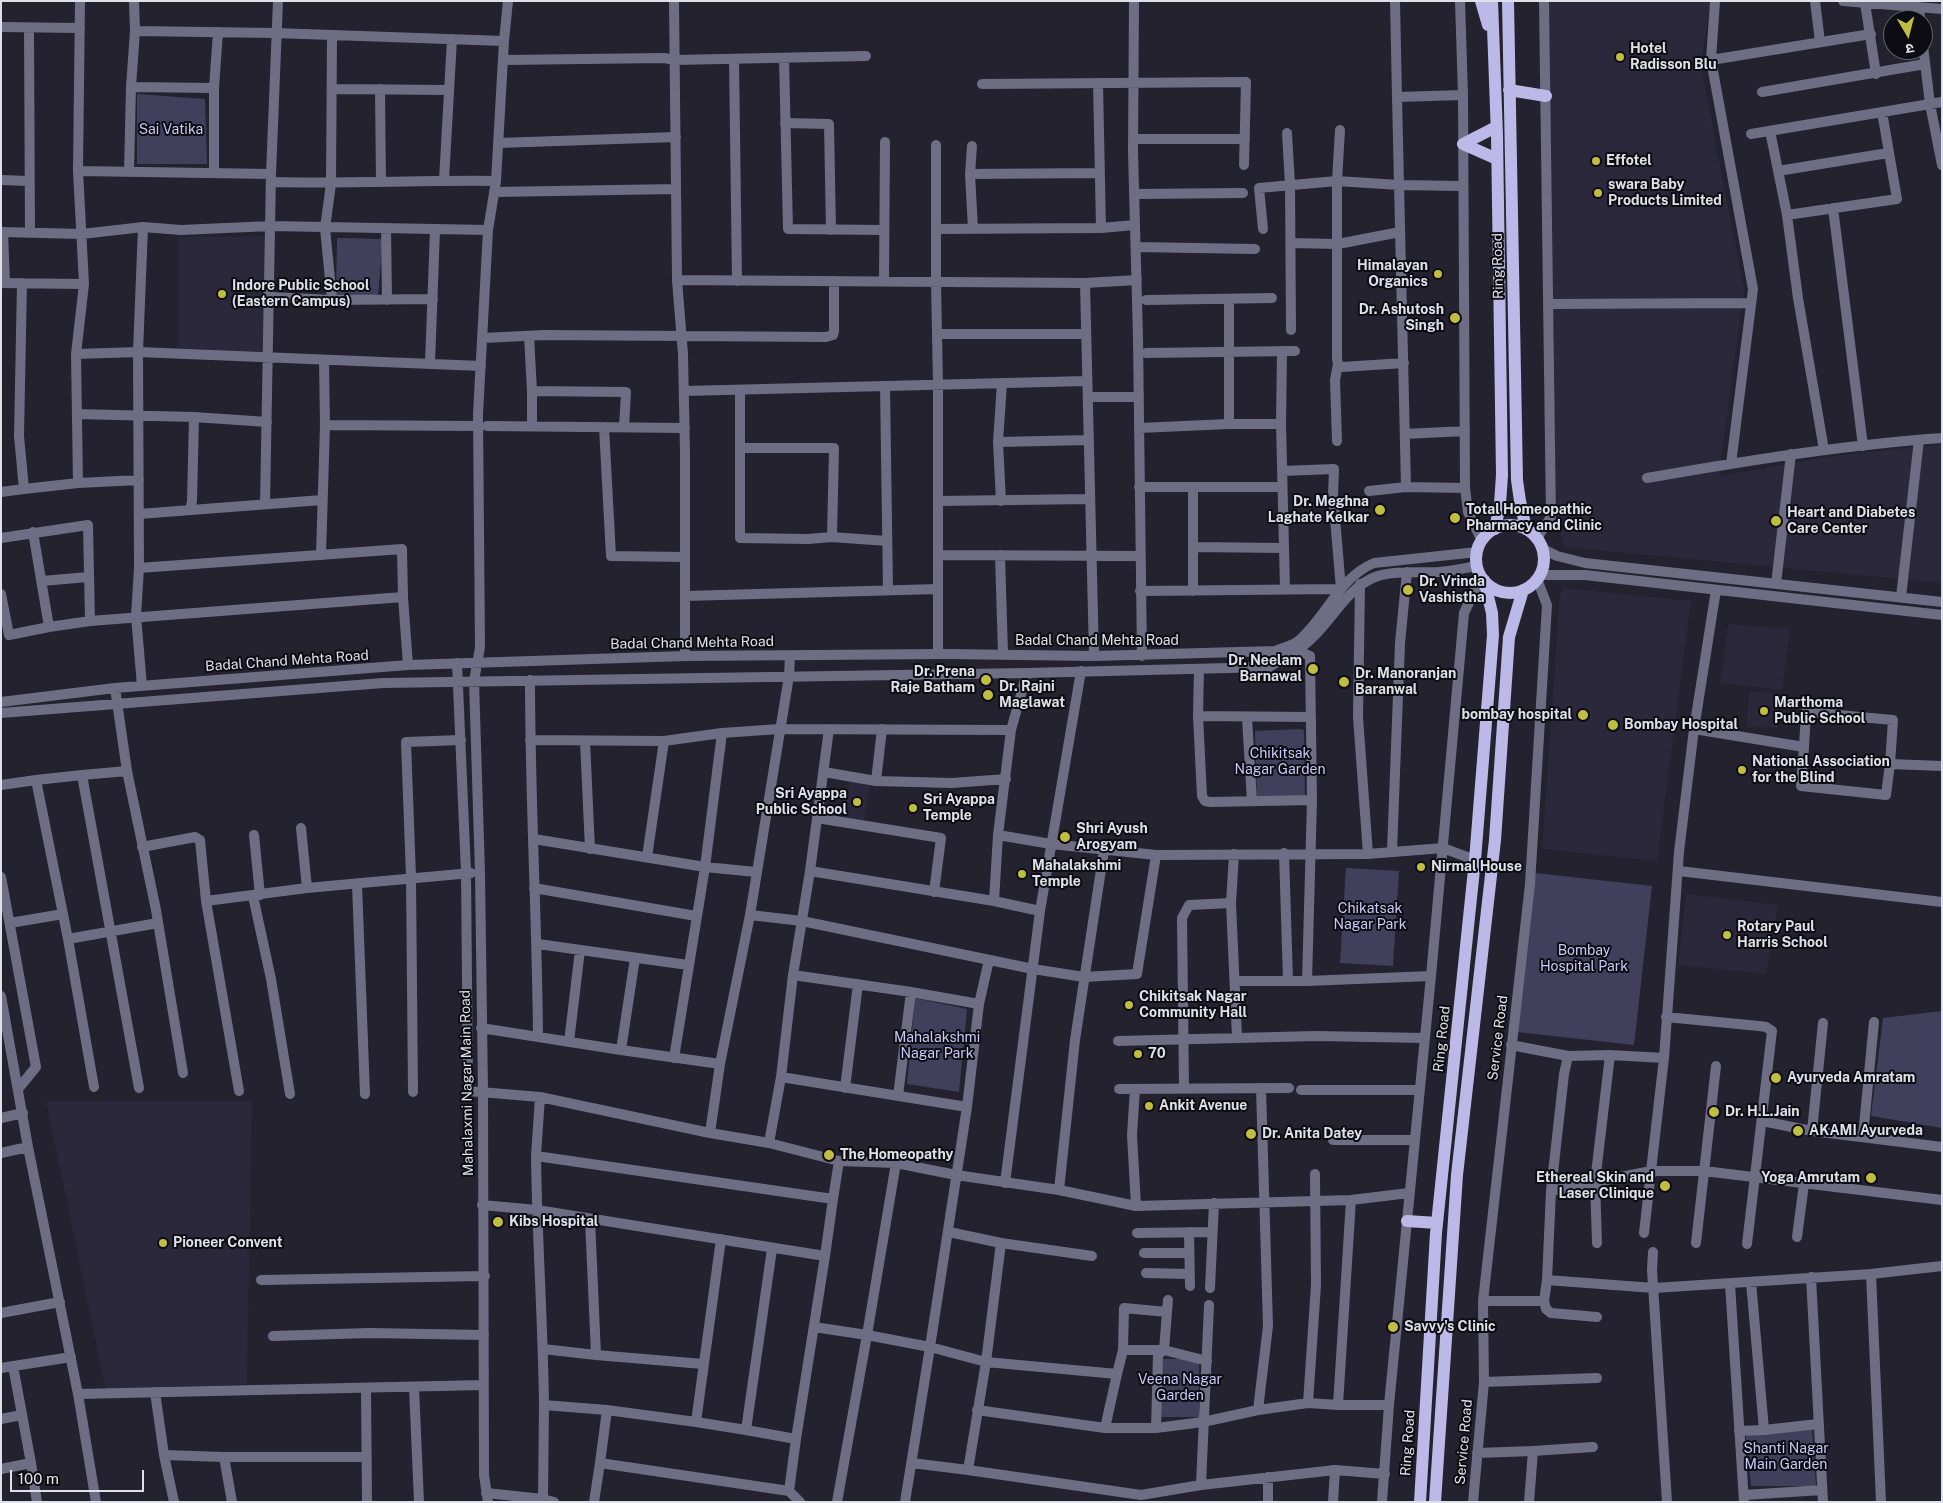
<!DOCTYPE html>
<html>
<head>
<meta charset="utf-8">
<style>
  body { margin:0 }
  #map { position:relative; width:1943px; height:1503px; overflow:hidden; background:#23222e; font-family:"Public Sans","Noto Sans Devanagari",sans-serif }
  canvas { display:block }
  .frame { position:absolute; inset:0; border:2px solid #e0e0e8; pointer-events:none }
  .north { position:absolute; left:1883px; top:10px; width:50px; height:50px; box-sizing:border-box; background:#0d0c12; border:1px solid #616168; border-radius:50%; rotate:172deg; font-size:14px; font-weight:700; line-height:20px; text-align:center; color:#e0e0e8 }
  .north::after { content:''; display:block; margin:auto; width:18px; height:22px; background:#bfbe41; clip-path:polygon(50% 0,100% 100%,50% 72%,0 100%) }
  .scale { position:absolute; left:10px; top:1470px; width:134px; height:22px; box-sizing:border-box; border:2px solid #e0e0e8; border-top:0; padding-left:6px; font-size:15px; line-height:18px; white-space:nowrap; color:#e0e0e8; -webkit-text-stroke:4px #0d0c12; paint-order:stroke }
</style>
</head>
<body>
<div id="map">
<canvas width="1943" height="1503"></canvas>
<div class="frame"></div>
<div class="north">उ</div>
<div class="scale">100 m</div>
</div>
<script>
const ctx = document.querySelector('canvas').getContext('2d');
ctx.lineJoin = 'round';
function fillPath(path, color) {
  ctx.fillStyle = color;
  ctx.fill(path, 'evenodd');
}
function stroke(path, color, width, dash) {
  ctx.strokeStyle = color;
  ctx.lineWidth = width;
  ctx.lineCap = dash ? 'butt' : 'round';
  ctx.setLineDash(dash || []);
  ctx.stroke(path);
}
function drawText(font, color, halo, rows, align = 'center') {
  ctx.font = font + ' "Public Sans",sans-serif';
  ctx.lineWidth = 4;
  ctx.setLineDash([]);
  ctx.textBaseline = 'middle';
  ctx.strokeStyle = halo;
  ctx.fillStyle = color;
  for (const [text, x, y, turn = 0] of rows) {
    ctx.save();
    ctx.translate(x, y);
    ctx.rotate((+turn || 0) * Math.PI / 180);
    ctx.textAlign = isNaN(turn) ? turn : align;
    if (halo) ctx.strokeText(text, 0, 0);
    ctx.fillText(text, 0, 0);
    ctx.restore();
  }
}
fillPath(new Path2D(`
  M1547,1H1710L1701,66L1744,289L1719,476L1833,456L1942,444V583L1564,547L1556,515Z
  M268,236L265,353L178,351V237Z
  M1565,588L1691,601L1657,861L1542,849L1560,594Z
  M1728,624L1790,629L1782,690L1720,683Z
  M1749,691L1781,694L1777,728L1747,727Z
  M849,781L870,783L864,822L843,821Z
  M1686,894L1778,905L1766,974L1678,965Z
  M46,1101H252L247,1384L106,1391Z`), '#2a283a');
fillPath(new Path2D(`
  M137,94L205,99L207,164H137Z
  M337,238L383,239L378,296H336Z
  M1300,729L1304,730L1305,796L1257,797L1255,731Z
  M1346,868L1399,871L1393,966L1340,963Z
  M1535,873L1652,886L1634,1045L1517,1032Z
  M915,998L967,1009L959,1092L907,1084Z
  M1942,1011V1128L1871,1116L1883,1018Z
  M1161,1359H1199V1417H1161Z
  M1812,1427L1816,1486H1751L1745,1431Z`), '#423f5d');
stroke(new Path2D(`
  M674,1L677,280L683,354L685,452V656
  M1134,1L1133,151L1138,338L1142,656
  M1395,1L1397,97
  M1460,1L1463,95L1465,488L1468,512L1482,541
  M1715,1L1711,60L1753,289L1731,464
  M1815,1L1820,42
  M1843,1L1942,9
  M1865,3L1876,74
  M1919,7L1920,20
  M1,27L80,28
  M29,28L30,233
  M135,31L275,33L504,41
  M1923,46L1930,104L1942,165
  M784,58L788,229L884,230
  M734,59L737,281
  M503,60L664,58L675,60L866,56
  M1711,60L1871,34
  M1098,83L1101,228
  M982,84L1246,82L1244,165
  M131,87L214,88
  M333,89L449,90
  M380,89L381,182
  M1762,92L1925,64
  M1463,95L1397,97L1406,487L1465,488
  M785,123L829,124L831,230
  M1340,130L1337,181V359L1338,364L1342,367L1404,363
  M1770,131L1787,215L1798,298L1824,450
  M1287,133L1290,185L1291,330
  M1751,134L1942,102
  M1133,139H1245
  M498,143L676,137
  M936,145V282L938,385V654
  M972,146L970,174L973,229
  M78,171L80,1
  M1778,171L1888,153
  M129,172L131,87L135,31L134,1
  M214,173V88L218,32
  M970,174L1100,173
  M1,180L28,181
  M444,180L452,39
  M271,182C346,184 421,180 496,181
  M494,192L676,189
  M1134,194L1243,193
  M1833,208L1863,446
  M1787,215L1897,199L1882,112
  M386,229L387,300
  M936,229L1101,228L1135,225
  M1263,229L1259,188L1337,181L1399,185L1462,186
  M1,232L82,234L143,227L181,230L271,226L488,230
  M3,232L5,283
  M1291,243L1338,244L1400,232
  M1136,247L1255,249
  M677,280L1085,283L1137,280
  M884,282L885,142
  M1,283L84,284
  M22,283L19,436L24,489L78,483L139,480
  M1085,283L1094,656
  M270,297L332,300L433,299
  M1229,299V424H1281L1285,589
  M332,300L325,228L331,184L332,35
  M1146,300L1272,298
  M1548,304L1750,303
  M937,334H1086
  M529,336L532,391
  M483,338L544,335L826,337L833,335L834,331V281
  M1146,353L1295,351
  M76,354L138,352L481,366
  M430,363L435,230
  M885,386L888,590
  M740,390V538L808,539L832,537L887,541
  M684,391L1087,381
  M1088,397H1139
  M77,414L194,417L267,422
  M1281,424L1282,351
  M325,425L478,426
  M487,426L685,428
  M532,426V391L626,392L624,427
  M604,427L611,556L685,557
  M1139,428L1229,424
  M1405,434L1465,431
  M1337,441L1335,380L1338,364
  M998,442L1089,440
  M740,448H834L832,537
  M1647,478C1745,461 1843,445 1942,438
  M78,483L76,354L84,284L78,171L271,174
  M1139,487H1282
  M1193,487V591
  M1369,491L1406,487
  M1,492L24,489
  M938,501L1090,499
  M1001,501L998,442L1002,383
  M265,504L271,174L278,1
  M190,510L192,501L194,417
  M139,514L322,500
  M1,538L88,525L90,621L403,597
  M1537,538L1551,517L1544,1
  M1193,547L1284,548
  M1543,549L1557,556L1585,563L1942,602
  M321,555L325,425L324,361
  M938,555L1140,556
  M1000,555L1003,654
  M139,568L402,549L403,597L408,665
  M1540,575H1585L1942,615
  M42,581L88,577
  M1360,584L1358,717L1368,854
  M1776,584L1791,454
  M1140,591L1341,589L1333,495L1334,469L1282,471
  M1,594L9,635L49,627L33,532
  M685,596L938,589
  M1901,597L1919,440
  M49,627L90,621
  M1299,651L1310,656L1312,800L1307,981
  M457,663L466,872L468,1091L540,1097L710,1133L769,1143L839,1161L896,1163L956,1175L1059,1190L1136,1206L1351,1200L1409,1193
  M530,680C530,799 537,917 538,1036
  M142,686L136,616L139,568L138,352L143,227
  M115,688L127,771L156,910L183,1073
  M1,702L115,688L408,665L685,656L946,654L1094,656L1275,651C1282,648 1291,646 1297,642C1326,619 1338,578 1374,563L1477,552
  M1,713L383,683L1027,673L1269,667C1289,656 1302,649 1318,632C1336,613 1350,587 1375,577C1393,570 1420,573 1439,572C1452,571 1465,568 1477,566
  M1198,716L1199,669
  M1310,717L1198,716L1202,796L1205,801L1211,802L1312,800
  M1247,718L1252,801
  M1694,729L1804,747L1801,786L1886,795L1890,764L1942,766
  M530,740L664,741L722,733L779,729L1011,730
  M585,741L590,849
  M1804,747L1806,712L1893,720L1890,764
  M824,772L876,781L952,783L1006,779
  M82,775L127,771
  M876,781L882,729
  M1,785L36,780
  M817,818L941,838L934,892
  M301,828L307,888
  M254,835L260,895
  M998,835L1051,844L1156,855L1368,854L1443,848L1475,860
  M534,839L705,867L756,872
  M142,847L195,837L200,840L206,901L239,1091
  M1392,851L1400,643L1407,572
  M1284,853L1288,980
  M1234,854L1231,903L1237,1037
  M647,857L664,741
  M810,871L994,901L1040,911
  M1679,871L1942,902
  M1,877L36,1067L18,1089
  M357,884L365,1094
  M534,888L696,916
  M253,896L271,979L290,1094
  M206,901L307,888L471,873
  M994,901L998,835L1011,730L1027,673
  M750,915L802,921L1033,969L1084,977L1137,974L1156,855
  M10,923L63,914
  M68,939L158,923
  M538,944L688,965
  M793,975L911,992L979,1004
  M1236,981H1307L1431,976
  M1,996L28,1147L78,1394L96,1502
  M1666,1017L1759,1026L1766,1027L1772,1031L1747,1244
  M481,1028L621,1050L720,1064
  M1118,1041L1316,1036L1424,1038
  M569,1042L580,950
  M1511,1045L1568,1056L1610,1055L1664,1058
  M621,1050L635,958
  M674,1058L705,867L722,733
  M781,1077L967,1107
  M94,1087L68,939L36,780L82,775L139,1088
  M1184,1087L1182,918L1189,905L1231,903
  M845,1088L858,984
  M1119,1089L1289,1088
  M1135,1089L1132,1135L1136,1206
  M1301,1090H1419
  M413,1092L411,877L406,742L461,740
  M898,1096L911,992
  M540,1097L536,1156L833,1199L839,1161
  M1,1118L23,1113
  M1762,1121L1812,1131L1942,1147
  M1812,1131L1823,1023
  M710,1133L720,1064L750,915L789,676L790,656
  M1863,1136L1874,1022
  M1333,1140H1415
  M769,1143L781,1077L793,975L810,871L829,729
  M1,1153L28,1147
  M536,1156C537,1239 543,1322 544,1405
  M896,1163L867,1335L930,1347L967,1107L979,1004L989,960
  M1005,1183L1040,911L1081,671
  M1059,1190L1075,1040L1104,850
  M1551,1191L1564,1074L1568,1056
  M482,1205L537,1210L825,1256L833,1199
  M590,1219L596,1355L703,1364
  M949,1232L1001,1243
  M1189,1232L1190,1286
  M1137,1233L1212,1232
  M1644,1233L1651,1171H1704L1942,1200
  M1797,1237L1804,1184
  M721,1239L696,1422L746,1430
  M1597,1243L1595,1182L1610,1055
  M1696,1243L1716,1066
  M772,1249L746,1430L796,1439L825,1256
  M1653,1252L1652,1270L1667,1502
  M1144,1253H1189
  M1092,1256L1001,1243L986,1362L968,1470L1141,1495L1201,1485L1335,1470L1385,1474
  M1146,1273L1189,1274
  M1871,1274L1881,1502
  M1811,1277L1823,1502
  M261,1280L485,1276
  M1547,1280L1654,1288L1871,1274L1942,1266
  M1751,1282L1764,1430L1818,1424
  M1730,1284L1744,1502
  M1210,1288L1214,1203
  M1483,1301H1544L1547,1280L1551,1191L1651,1171L1664,1058L1679,852L1694,729L1716,590
  M1544,1301L1546,1309L1551,1313L1597,1317
  M1167,1312L1168,1300
  M1,1313L60,1302
  M814,1327L867,1335L837,1502
  M273,1336L369,1333L484,1335
  M543,1349L596,1355
  M1207,1361L1164,1350H1123L1124,1308L1167,1312L1164,1350L1158,1355L1156,1428L1203,1422L1258,1410L1308,1403L1338,1405H1389
  M13,1366L31,1463
  M1,1368L71,1357
  M1117,1374L1123,1350
  M1484,1382L1597,1378
  M414,1387L419,1502
  M366,1388L367,1502
  M155,1392L164,1455L224,1457H366
  M78,1394L483,1385
  M1308,1403L1316,1285L1315,1174
  M1338,1405L1351,1200
  M1258,1410L1268,1326L1261,1088
  M1,1419L22,1415
  M1105,1428H1156
  M1739,1431L1764,1430
  M1533,1451L1593,1447
  M1477,1453L1533,1451L1529,1502
  M164,1455L174,1502
  M224,1457L232,1502
  M600,1463L607,1410
  M912,1463L968,1470
  M1,1469L31,1463L37,1502
  M1268,1477V1502
  M1201,1485L1209,1305
  M789,1491L800,1502
  M486,1493L543,1499V1502
  M1744,1495L1822,1490
  M488,1502L484,1475L483,1091L480,873L474,681L480,647L478,414L488,230L496,181L504,41L508,1
  M554,1502L543,1499L544,1405L607,1410L696,1422
  M594,1502L600,1463L789,1491L796,1439
  M905,1502L930,1347L986,1362L1117,1374L1105,1428L977,1410
  M1333,1502L1335,1470
  M1382,1502L1389,1405L1431,976L1464,613L1481,577
  M1473,1502L1484,1382L1483,1301L1530,884L1547,605L1537,579`), '#6f6d84', 10);
stroke(new Path2D(`
  M1481,1L1488,25
  M1492,1L1497,135L1502,475L1500,504L1495,529
  M1508,1L1517,480L1520,501L1526,529
  M1509,90L1546,96
  M1463,144L1496,127
  M1463,144L1497,159
  M1476 559a34 34 0 1 1 68 0a34 34 0 1 1-68 0Z
  M1407,1221L1437,1223
  M1420,1502L1436,1233L1475,860L1493,635L1492,613L1484,580
  M1435,1502L1457,1175L1495,840L1509,637L1523,590`), '#bcb8e7', 12);
for (const [x, y, r, color] of [
  [1620,57,5,"#bfbe41"],
  [1596,161,5,"#bfbe41"],
  [1598,193,5,"#bfbe41"],
  [1438,274,5,"#bfbe41"],
  [222,294,5,"#bfbe41"],
  [1455,318,6,"#bfbe41"],
  [1380,510,6,"#bfbe41"],
  [1455,518,6,"#bfbe41"],
  [1776,521,6,"#bfbe41"],
  [1408,590,6,"#bfbe41"],
  [1313,669,6,"#bfbe41"],
  [986,680,6,"#bfbe41"],
  [1344,682,6,"#bfbe41"],
  [988,695,6,"#bfbe41"],
  [1764,711,5,"#bfbe41"],
  [1583,715,6,"#bfbe41"],
  [1613,725,6,"#bfbe41"],
  [1742,770,5,"#bfbe41"],
  [857,802,5,"#bfbe41"],
  [913,808,5,"#bfbe41"],
  [1065,837,6,"#bfbe41"],
  [1421,867,5,"#bfbe41"],
  [1022,874,5,"#bfbe41"],
  [1727,935,5,"#bfbe41"],
  [1129,1005,5,"#bfbe41"],
  [1138,1054,5,"#bfbe41"],
  [1776,1078,6,"#bfbe41"],
  [1149,1106,5,"#bfbe41"],
  [1714,1112,6,"#bfbe41"],
  [1798,1131,6,"#bfbe41"],
  [1251,1134,6,"#bfbe41"],
  [829,1155,6,"#bfbe41"],
  [1871,1178,6,"#bfbe41"],
  [1665,1186,6,"#bfbe41"],
  [498,1222,6,"#bfbe41"],
  [163,1243,5,"#bfbe41"],
  [1393,1327,6,"#bfbe41"]
]) {
  const dot = new Path2D();
  dot.arc(x, y, r, 0, 2 * Math.PI);
  ctx.fillStyle = color;
  ctx.fill(dot);
  stroke(dot, '#0d0c12', 2);
}
drawText('bold 14px', '#e0e0e8', '#0d0c12', [
  ["Hotel",1630,49],
  ["Radisson Blu",1630,65],
  ["Effotel",1606,161],
  ["swara Baby",1608,185],
  ["Products Limited",1608,201],
  ["Himalayan",1428,266,"right"],
  ["Organics",1428,282,"right"],
  ["Indore Public School",232,286],
  ["(Eastern Campus)",232,302],
  ["Dr. Ashutosh",1444,310,"right"],
  ["Singh",1444,326,"right"],
  ["Dr. Meghna",1369,502,"right"],
  ["Laghate Kelkar",1369,518,"right"],
  ["Total Homeopathic",1466,510],
  ["Pharmacy and Clinic",1466,526],
  ["Heart and Diabetes",1787,513],
  ["Care Center",1787,529],
  ["Dr. Vrinda",1419,582],
  ["Vashistha",1419,598],
  ["Dr. Neelam",1302,661,"right"],
  ["Barnawal",1302,677,"right"],
  ["Dr. Prena",975,672,"right"],
  ["Raje Batham",975,688,"right"],
  ["Dr. Manoranjan",1355,674],
  ["Baranwal",1355,690],
  ["Dr. Rajni",999,687],
  ["Maglawat",999,703],
  ["Marthoma",1774,703],
  ["Public School",1774,719],
  ["bombay hospital",1572,715,"right"],
  ["Bombay Hospital",1624,725],
  ["National Association",1752,762],
  ["for the Blind",1752,778],
  ["Sri Ayappa",847,794,"right"],
  ["Public School",847,810,"right"],
  ["Sri Ayappa",923,800],
  ["Temple",923,816],
  ["Shri Ayush",1076,829],
  ["Arogyam",1076,845],
  ["Mahalakshmi",1032,866],
  ["Temple",1032,882],
  ["Nirmal House",1431,867],
  ["Rotary Paul",1737,927],
  ["Harris School",1737,943],
  ["Chikitsak Nagar",1139,997],
  ["Community Hall",1139,1013],
  ["70",1148,1054],
  ["Ayurveda Amratam",1787,1078],
  ["Ankit Avenue",1159,1106],
  ["Dr. H.L.Jain",1725,1112],
  ["AKAMI Ayurveda",1809,1131],
  ["Dr. Anita Datey",1262,1134],
  ["The Homeopathy",840,1155],
  ["Ethereal Skin and",1654,1178,"right"],
  ["Laser Clinique",1654,1194,"right"],
  ["Yoga Amrutam",1860,1178,"right"],
  ["Kibs Hospital",509,1222],
  ["Pioneer Convent",173,1243],
  ["Savvy's Clinic",1404,1327]
], 'left');
drawText('14px', '#ccc7f6', '#0d0c12', [
  ["Sai Vatika",171,130],
  ["Chikitsak",1280,754],
  ["Nagar Garden",1280,770],
  ["Chikatsak",1370,909],
  ["Nagar Park",1370,925],
  ["Bombay",1584,951],
  ["Hospital Park",1584,967],
  ["Mahalakshmi",937,1038],
  ["Nagar Park",937,1054],
  ["Veena Nagar",1180,1380],
  ["Garden",1180,1396],
  ["Shanti Nagar",1786,1449],
  ["Main Garden",1786,1465]
]);
drawText('14px', '#e0e0e8', '#0d0c12', [
  ["Ring Road",1498,266,-91],
  ["Badal Chand Mehta Road",1097,641],
  ["Badal Chand Mehta Road",692,643,-1],
  ["Badal Chand Mehta Road",287,661,-4],
  ["Service Road",1498,1038,-83],
  ["Ring Road",1442,1039,-84],
  ["Mahalaxmi Nagar Main Road",467,1083,-91],
  ["Service Road",1464,1442,-85],
  ["Ring Road",1408,1443,-86]
]);
</script>
</body>
</html>
